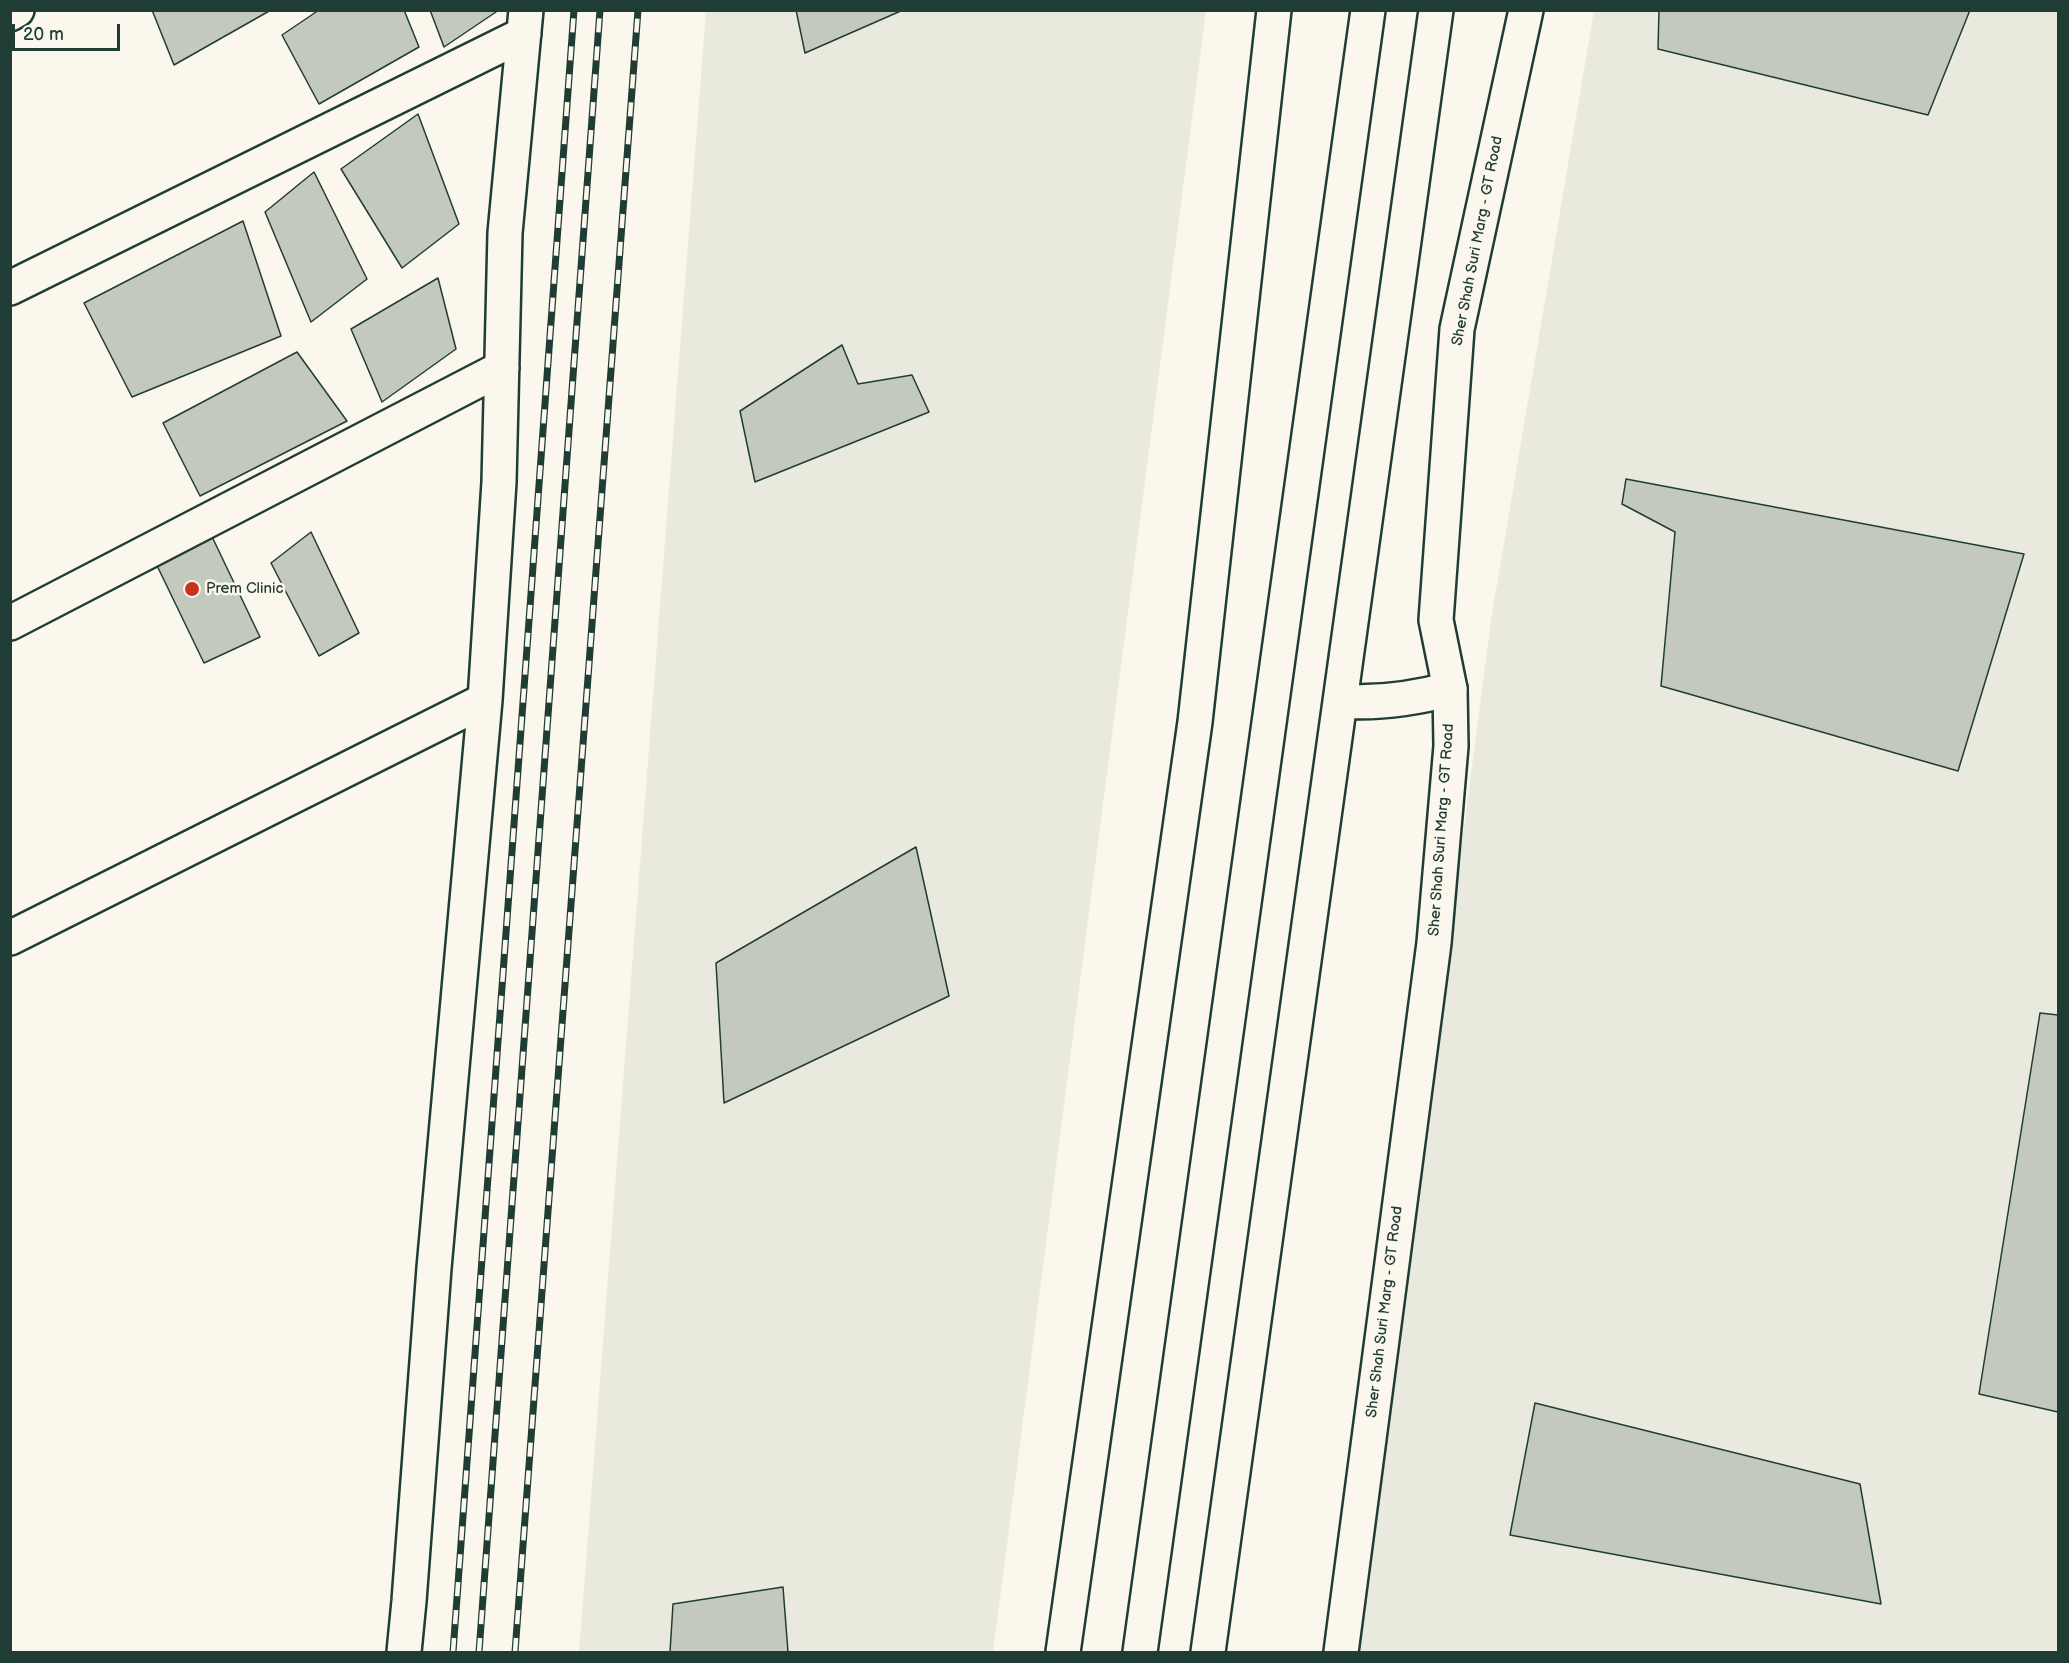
<!DOCTYPE html>
<html>
<head>
<meta charset="utf-8">
<style>
  body { margin:0 }
  #map { position:relative; width:2069px; height:1663px; overflow:hidden; background:#fbf7ec; font-family:"Balsamiq Sans",sans-serif }
  canvas { display:block }
  .frame { position:absolute; inset:0; border:12px solid #1f3d34; pointer-events:none }
  .scale { position:absolute; left:12px; top:24px; width:108px; height:27px; box-sizing:border-box; border:3px solid #1f3d34; border-top:0; padding-left:8px; font-size:18px; line-height:21px; white-space:nowrap; color:#1f3d34; -webkit-text-stroke:4px #fbf7ec; paint-order:stroke }
</style>
</head>
<body>
<div id="map">
<canvas width="2069" height="1663"></canvas>
<div class="frame"></div>
<div class="scale">20 m</div>
</div>
<script>
const ctx = document.querySelector('canvas').getContext('2d');
ctx.lineJoin = 'round';
function fillPath(path, color) {
  ctx.fillStyle = color;
  ctx.fill(path, 'evenodd');
}
function stroke(path, color, width, dash) {
  ctx.strokeStyle = color;
  ctx.lineWidth = width;
  ctx.lineCap = dash ? 'butt' : 'round';
  ctx.setLineDash(dash || []);
  ctx.stroke(path);
}
function drawText(font, color, halo, rows, align = 'center') {
  ctx.font = font + ' "Balsamiq Sans",sans-serif';
  ctx.lineWidth = 5;
  ctx.setLineDash([]);
  ctx.textBaseline = 'middle';
  ctx.strokeStyle = halo;
  ctx.fillStyle = color;
  for (const [text, x, y, turn = 0] of rows) {
    ctx.save();
    ctx.translate(x, y);
    ctx.rotate((+turn || 0) * Math.PI / 180);
    ctx.textAlign = isNaN(turn) ? turn : align;
    if (halo) ctx.strokeText(text, 0, 0);
    ctx.fillText(text, 0, 0);
    ctx.restore();
  }
}
fillPath(new Path2D(`
  M706,11H1206L993,1652H579Z
  M1594,11H2058V1652H1357L1491,620Z`), '#eae9de');
const building = new Path2D(`
  M152,10H271L174,65Z
  M319,10H404L419,47L319,104L282,35Z
  M430,10H496V12L444,47Z
  M796,10H903L805,53Z
  M1659,10H1970L1928,115L1658,49Z
  M418,114L459,224L402,268L341,169Z
  M314,172L367,279L311,322L265,212Z
  M243,221L281,336L132,397L84,303Z
  M438,278L456,349L382,402L351,329Z
  M842,345L858,384L912,375L929,412L755,482L740,411Z
  M297,352L347,421L200,496L163,423Z
  M1626,479L2024,554L1958,771L1661,686L1675,532L1622,504Z
  M205,522L260,637L204,663L149,549Z
  M311,532L359,633L319,656L271,563Z
  M916,847L949,996L724,1103L716,963Z
  M2040,1013L2058,1015V1412L1979,1394Z
  M1535,1403L1860,1484L1881,1604L1510,1535Z
  M783,1587L788,1652H670L673,1604Z`);
fillPath(building, '#c4c9be');
stroke(building, '#1f3d34', 1.5);
const street = new Path2D(`
  M10,14L17,10
  M10,288L524,34
  M10,623L502,368
  M10,938L485,700
  M404,1652L409,1601L434,1268L485,700L499,482L505,233L526,10`);
const secondary = new Path2D(`
  M1063,1652L1195,722L1274,10
  M1341,1652L1434,943L1451,746L1450,689L1436,620L1457,329L1526,10`);
const highway = new Path2D(`
  M1340,701C1379,704 1413,699 1450,689
  M1140,1652L1368,10
  M1208,1652L1436,10`);
stroke(street, '#1f3d34', 38);
stroke(secondary, '#1f3d34', 38);
stroke(highway, '#1f3d34', 38);
stroke(street, '#fbf7ec', 33);
stroke(secondary, '#fbf7ec', 33);
stroke(highway, '#fbf7ec', 33);
const rail = new Path2D(`
  M453,1652L574,10
  M479,1652L600,10
  M515,1652L638,10`);
stroke(rail, '#1f3d34', 7);
stroke(rail, '#fbf7ec', 4.5, [14]);
for (const [x, y, r, color] of [
  [192,589,8,"#c8321e"]
]) {
  const dot = new Path2D();
  dot.arc(x, y, r, 0, 2 * Math.PI);
  ctx.fillStyle = color;
  ctx.fill(dot);
  stroke(dot, '#fbf7ec', 2);
}
drawText('15px', '#1f3d34', '#fbf7ec', [
  ["Sher Shah Suri Marg - GT Road",1478,241,-79],
  ["Sher Shah Suri Marg - GT Road",1442,830,-86],
  ["Sher Shah Suri Marg - GT Road",1385,1312,-83]
]);
drawText('15px', '#1f3d34', '#fbf7ec', [
  ["Prem Clinic",206,589]
], 'left');
</script>
</body>
</html>
